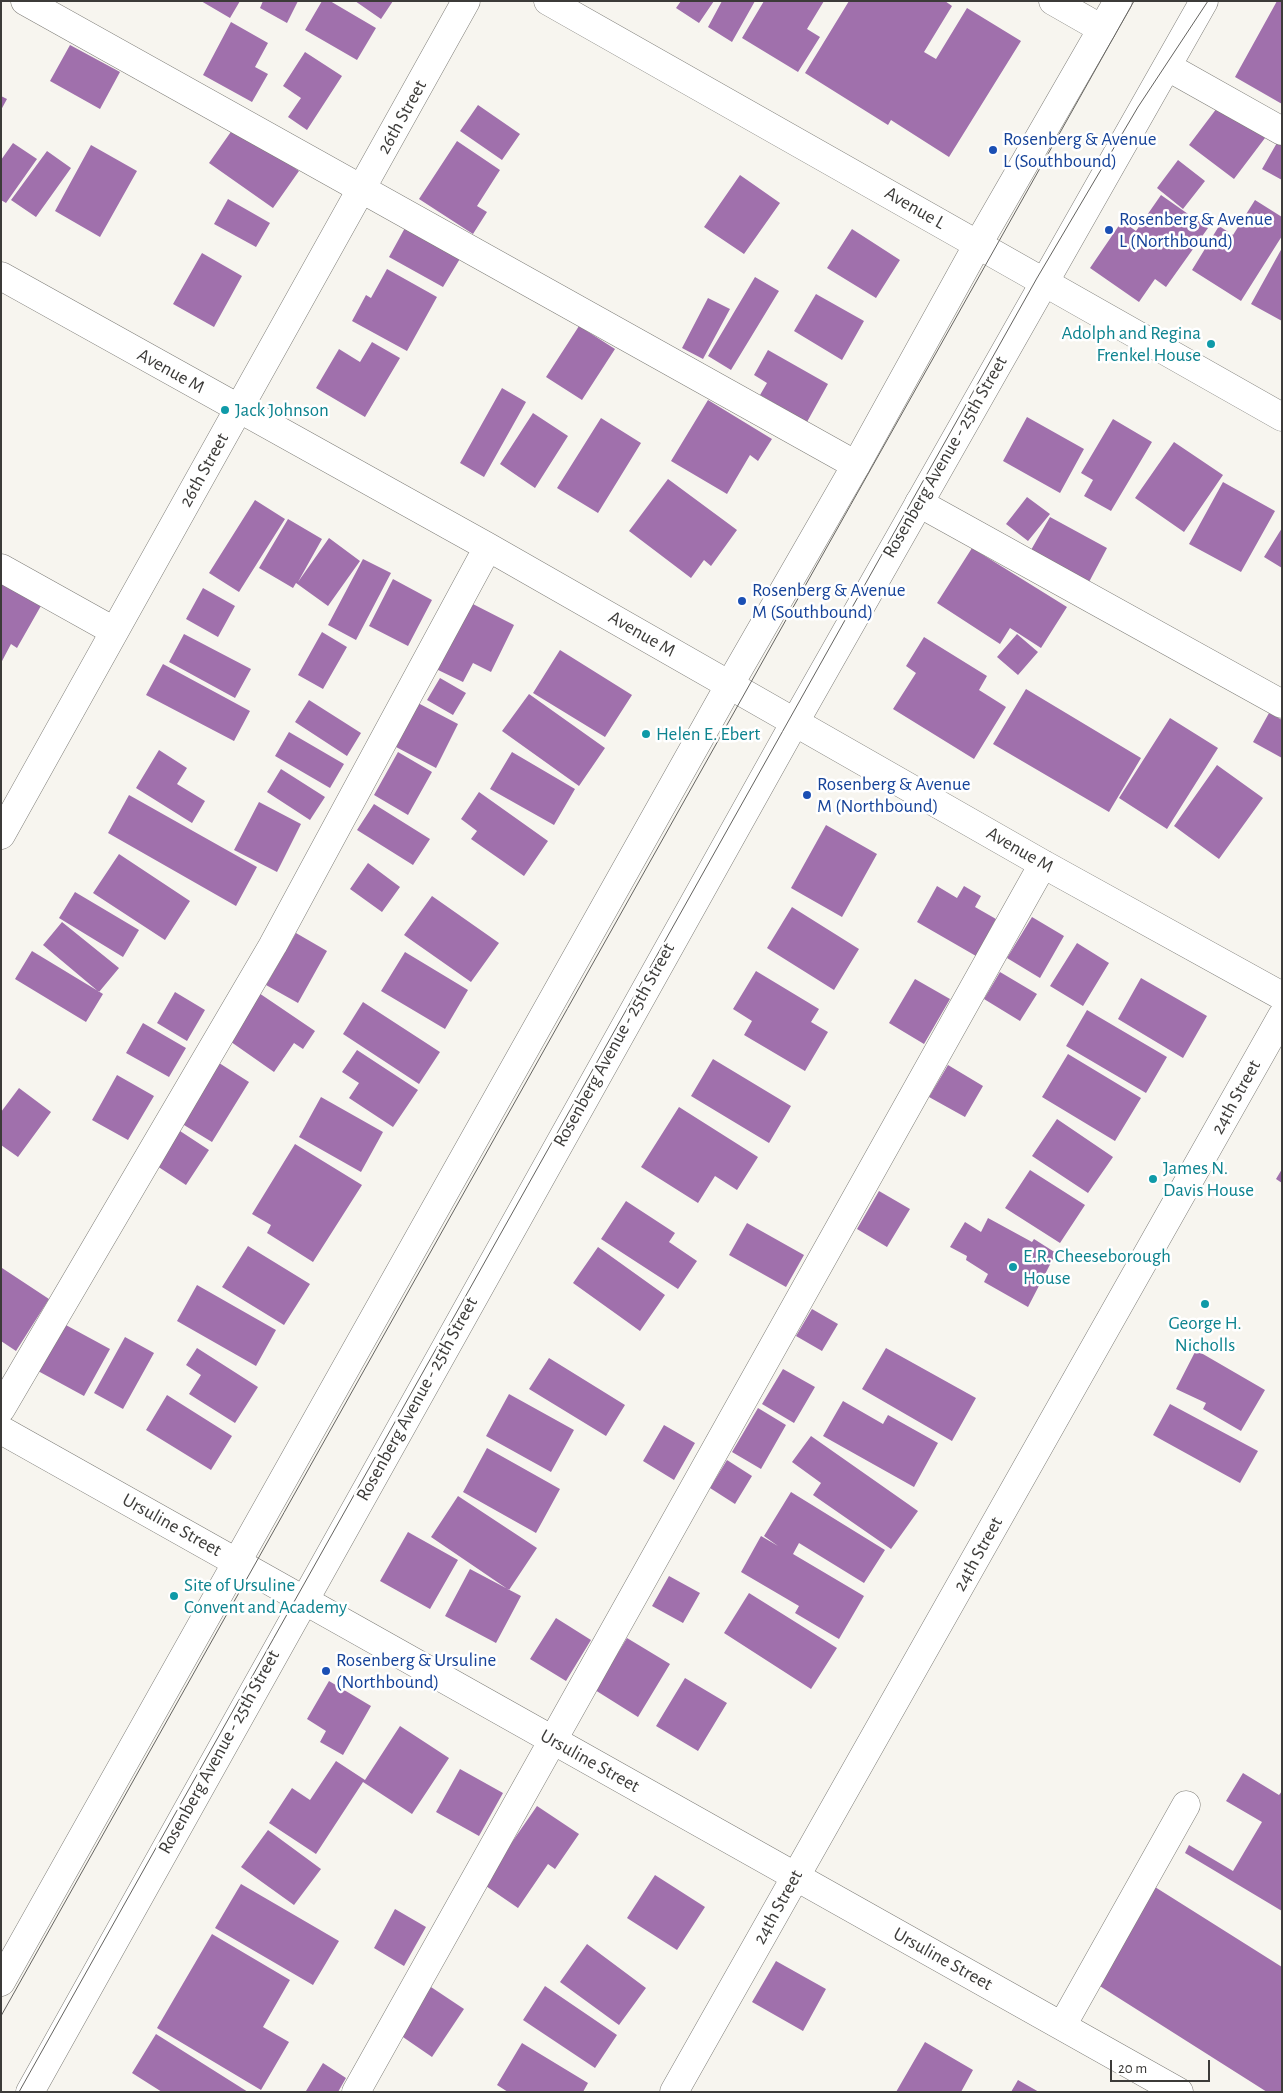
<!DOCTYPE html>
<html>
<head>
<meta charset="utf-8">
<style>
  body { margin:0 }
  #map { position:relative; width:1283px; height:2093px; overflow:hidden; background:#f7f5ef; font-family:"Alegreya Sans",sans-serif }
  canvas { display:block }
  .frame { position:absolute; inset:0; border:2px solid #3c3b39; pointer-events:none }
  .scale { position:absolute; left:1110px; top:2060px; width:100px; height:22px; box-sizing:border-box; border:2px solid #3c3b39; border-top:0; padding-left:6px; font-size:15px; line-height:18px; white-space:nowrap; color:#3c3b39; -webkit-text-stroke:4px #fff; paint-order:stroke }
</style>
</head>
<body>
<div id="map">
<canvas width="1283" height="2093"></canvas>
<div class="frame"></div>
<div class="scale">20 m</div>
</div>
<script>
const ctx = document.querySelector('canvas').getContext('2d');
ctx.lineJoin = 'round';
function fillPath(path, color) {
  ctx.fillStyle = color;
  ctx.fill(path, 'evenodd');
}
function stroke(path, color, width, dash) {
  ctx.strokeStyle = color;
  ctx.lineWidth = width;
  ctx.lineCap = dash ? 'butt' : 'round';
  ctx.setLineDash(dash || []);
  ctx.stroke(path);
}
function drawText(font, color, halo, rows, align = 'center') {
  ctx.font = font + ' "Alegreya Sans",sans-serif';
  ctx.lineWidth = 5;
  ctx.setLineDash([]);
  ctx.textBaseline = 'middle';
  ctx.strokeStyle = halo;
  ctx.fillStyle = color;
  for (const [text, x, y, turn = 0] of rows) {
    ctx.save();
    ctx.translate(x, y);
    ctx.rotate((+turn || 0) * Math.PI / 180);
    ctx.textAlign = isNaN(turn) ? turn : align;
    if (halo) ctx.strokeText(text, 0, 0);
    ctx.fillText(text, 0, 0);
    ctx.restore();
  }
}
fillPath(new Path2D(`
  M201,1H240L230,18Z
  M263,1H298L287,23L260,8Z
  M322,1H330L376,28L357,60L305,30Z
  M355,1H393L381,19Z
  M681,1H714L699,23L676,8Z
  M722,1H755L732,42L708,27Z
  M764,1H824L807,29L820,37L798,72L742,38Z
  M849,1H945L952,6L924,52L936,59L967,8L1021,41L949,157L891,120L888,125L805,73Z
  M1277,1H1282V104L1235,77Z
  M231,22L268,43L255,67L268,74L252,102L203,75Z
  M70,45L120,72L100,109L50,81Z
  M305,52L342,76L307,130L288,117L301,98L283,86Z
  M1,96L7,99L1,110Z
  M1220,104L1265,138L1234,179L1189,145Z
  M478,105L520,134L502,160L460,131Z
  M235,126L299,171L273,208L209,163Z
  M457,141L500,170L477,206L487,212L473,234L419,199Z
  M1278,141L1282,143V180L1262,169Z
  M13,143L37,159L6,203L1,200V160Z
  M91,145L137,171L100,237L55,211Z
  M47,151L71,168L36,217L11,200Z
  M1178,160L1205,181L1183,209L1157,188Z
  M740,175L780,203L744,254L704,227Z
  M1161,195L1208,228L1166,287L1155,279L1139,302L1090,268L1122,221L1136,231Z
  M228,199L270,223L256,247L214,224Z
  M1255,200L1282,217V236L1241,301L1192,270L1219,226L1233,235Z
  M406,226L461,257L443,287L389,257Z
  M852,229L900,260L876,298L827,268Z
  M1282,248V321L1251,304Z
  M202,253L242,276L214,327L173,304Z
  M387,269L437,297L407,351L352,321L366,295L371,298Z
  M755,277L779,291L731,370L708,356Z
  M816,294L864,321L842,360L794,331Z
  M708,298L730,309L703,359L682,348Z
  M579,326L615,349L582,400L546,377Z
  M372,342L400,358L365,417L316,388L339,349L360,362Z
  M768,350L828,384L807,422L760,395L767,383L754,375Z
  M502,388L526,402L484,477L460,463Z
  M708,400L772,439L758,461L750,455L727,494L671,461Z
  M533,413L568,436L535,488L500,464Z
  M1027,417L1084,449L1060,493L1003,461Z
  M601,418L641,443L598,513L557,488Z
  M1113,419L1152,442L1111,511L1084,496L1093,480L1081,473Z
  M1174,442L1223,475L1184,532L1135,498Z
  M668,479L737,530L711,566L704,560L691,578L629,531Z
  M1223,482L1275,511L1241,572L1189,544Z
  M1027,497L1050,514L1028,541L1006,524Z
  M255,500L285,519L239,592L209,573Z
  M1050,517L1107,548L1089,582L1031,550Z
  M288,519L322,539L298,582L329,538L360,561L328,606L296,583L293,588L259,568Z
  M1282,528V568L1264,557Z
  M972,548L1067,607L1041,648L1010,628L1000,644L937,603Z
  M363,559L391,573L356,640L328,625Z
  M393,579L432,600L408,646L369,626Z
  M1,582L42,604L17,648L11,644L1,663Z
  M203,588L235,606L218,637L186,619Z
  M469,602L514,625L491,672L473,663L463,682L436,669Z
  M322,632L347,647L323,689L298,675Z
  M184,634L251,669L235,698L169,662Z
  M1017,634L1038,652L1018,675L997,657Z
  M924,637L987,676L979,690L1006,707L974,759L893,709L916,673L906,666Z
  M560,650L632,695L605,737L533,693Z
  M163,664L250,711L234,741L146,695Z
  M440,678L466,693L453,715L427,700Z
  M1026,689L1141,758L1109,812L993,744Z
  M529,694L605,748L579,786L502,731Z
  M309,700L361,733L347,756L295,722Z
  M418,703L458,724L436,768L396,747Z
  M1269,713L1282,720V758L1253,742Z
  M1170,718L1218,748L1167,829L1119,798Z
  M289,732L344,764L330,788L275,756Z
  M159,750L187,768L177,784L205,801L192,823L136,788Z
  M398,752L432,772L408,815L374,795Z
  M512,752L575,789L554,825L490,789Z
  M1217,765L1263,798L1219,859L1174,826Z
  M281,769L325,797L310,820L267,792Z
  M479,792L548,841L524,876L471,839L477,831L461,819Z
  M129,795L257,867L236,906L108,833Z
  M259,802L301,824L277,872L234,850Z
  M374,804L430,839L413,865L357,830Z
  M826,825L877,854L842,917L791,888Z
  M119,854L190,901L165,940L93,893Z
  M368,863L400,887L382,912L350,889Z
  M937,886L957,898L964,886L981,896L975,907L996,919L976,956L917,922Z
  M75,892L139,930L123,957L59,918Z
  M432,896L499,943L471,982L404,935Z
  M792,907L859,949L834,990L767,948Z
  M1032,917L1064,936L1040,978L1007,958Z
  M62,922L119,968L99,992L43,945Z
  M296,933L327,951L298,1003L266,985Z
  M1077,943L1109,963L1083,1006L1050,986Z
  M32,951L103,994L86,1022L15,979Z
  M405,952L468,990L445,1029L381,991Z
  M756,971L819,1009L811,1022L828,1032L805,1071L744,1035L752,1021L733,1009Z
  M1000,972L1037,994L1020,1021L984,999Z
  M1141,978L1207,1016L1183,1058L1118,1019Z
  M915,979L950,999L924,1044L889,1023Z
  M256,991L315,1031L303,1049L294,1043L274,1072L224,1037Z
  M175,992L205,1010L187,1041L157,1023Z
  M363,1002L440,1052L419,1084L343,1034Z
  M1087,1010L1167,1057L1146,1093L1066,1046Z
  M143,1023L186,1048L169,1077L126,1053Z
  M357,1050L418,1090L393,1127L349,1098L359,1083L342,1072Z
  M1068,1054L1141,1098L1115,1141L1042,1097Z
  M713,1059L791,1106L769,1143L691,1096Z
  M216,1061L249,1082L212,1142L179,1122Z
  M948,1065L983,1086L965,1117L929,1097Z
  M117,1075L154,1096L128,1140L92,1120Z
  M19,1088L51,1112L18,1157L1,1145V1112Z
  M321,1097L383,1132L361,1172L299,1137Z
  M679,1107L758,1157L737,1190L715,1176L698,1203L641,1167Z
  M1057,1119L1113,1157L1088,1193L1032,1156Z
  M180,1131L209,1150L186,1185L157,1166Z
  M295,1144L362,1185L313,1262L267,1233L271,1225L252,1214Z
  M1282,1169V1183L1276,1179Z
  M1030,1170L1085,1205L1060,1243L1005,1208Z
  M879,1191L910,1209L887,1247L857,1229Z
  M626,1201L675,1233L669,1242L697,1261L678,1289L601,1239Z
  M988,1218L1032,1242L1034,1239L1056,1253L1028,1307L984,1282L988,1274L966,1260L967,1256L950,1247L965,1222L981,1232Z
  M747,1223L804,1255L786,1287L729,1255Z
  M248,1246L310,1284L284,1325L222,1287Z
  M598,1247L665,1295L640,1331L573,1283Z
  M2,1268L49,1299L16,1351L1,1341Z
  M197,1285L276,1330L256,1366L177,1321Z
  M812,1309L838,1324L822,1351L796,1336Z
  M64,1324L110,1349L84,1396L38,1371Z
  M125,1337L154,1353L123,1409L94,1393Z
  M197,1348L258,1387L235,1423L189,1394L201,1375L186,1365Z
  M886,1348L976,1398L952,1441L862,1389Z
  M1196,1350L1265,1390L1241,1431L1203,1409L1206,1403L1176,1389Z
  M549,1358L625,1405L606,1436L529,1389Z
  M783,1369L815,1387L794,1423L762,1404Z
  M509,1394L574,1430L551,1472L486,1436Z
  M167,1395L232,1436L211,1470L146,1430Z
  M843,1401L883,1424L888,1415L938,1443L914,1487L823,1436Z
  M1170,1404L1258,1451L1240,1483L1153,1435Z
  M758,1408L786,1425L761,1469L732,1452Z
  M664,1425L695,1443L674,1480L643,1461Z
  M811,1436L918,1511L891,1549L813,1495L821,1483L792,1462Z
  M487,1448L560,1489L536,1533L463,1492Z
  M727,1460L752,1476L735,1504L710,1488Z
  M791,1492L885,1550L864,1583L799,1543L793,1554L864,1596L839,1639L795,1613L799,1606L741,1572L761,1536L778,1546L764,1536Z
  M458,1496L537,1548L509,1590L431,1537Z
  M408,1532L458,1560L430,1609L380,1581Z
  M470,1569L521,1596L496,1643L445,1616Z
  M669,1576L700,1593L683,1623L652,1606Z
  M749,1593L837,1648L811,1689L724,1633Z
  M556,1618L591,1640L566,1681L530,1659Z
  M627,1638L670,1664L638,1717L595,1690Z
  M685,1678L727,1703L698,1751L656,1726Z
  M329,1681L371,1706L343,1755L320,1742L326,1731L307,1719Z
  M400,1726L449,1758L412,1814L363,1782L316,1854L269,1823L292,1788L310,1800L336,1761L365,1780Z
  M460,1769L503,1793L479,1836L436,1812Z
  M1243,1773L1279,1795L1282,1791V1911L1185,1853L1189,1845L1233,1871L1262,1822L1226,1801Z
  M537,1806L579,1834L555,1869L548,1864L518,1908L483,1884Z
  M268,1830L321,1869L294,1905L241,1867Z
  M655,1875L705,1907L677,1950L627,1918Z
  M241,1884L339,1941L313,1985L215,1928Z
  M1155,1887L1282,1967V2092H1267L1095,1983Z
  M395,1909L426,1927L404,1966L374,1948Z
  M212,1934L290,1980L263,2027L289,2042L261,2090L157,2028Z
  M587,1944L646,1988L619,2025L560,1982Z
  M776,1961L826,1989L803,2031L752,2002Z
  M545,1986L617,2035L595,2068L523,2020Z
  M431,1987L464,2009L432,2057L400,2035Z
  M156,2034L248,2092H162L132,2073Z
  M925,2042L973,2070L961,2092H896Z
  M522,2043L588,2083L583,2092H508L497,2085Z
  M323,2063L346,2078L338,2092L306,2091Z
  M1018,2080L1039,2092H1011Z`), '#a070ac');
const minor = new Path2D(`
  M25,1L856,465
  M548,1L1282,417
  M1053,1L1102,29
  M1168,67L1282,131
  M1,276L488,547L1043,864L1282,996
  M919,503L1282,704
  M1,568L114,631
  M1,835L466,1
  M1,1409L273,945L488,547
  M1,1430L1179,2092
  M1062,2026L1186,1805
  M356,2092L1043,864
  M674,2092L1282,1016`);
const major = new Path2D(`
  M1,1982L730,684L856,465L978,244L1118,1
  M30,2092L795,722L1204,1`);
stroke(minor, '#7e7d78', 29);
stroke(major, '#7e7d78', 29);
stroke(minor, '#fff', 28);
stroke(major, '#fff', 28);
stroke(new Path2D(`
  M1,2016L1134,1
  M19,2092L1037,278L1138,107L1208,1`), '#646360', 1);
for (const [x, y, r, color] of [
  [993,150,5,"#1a4fb4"],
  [1109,230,5,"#1a4fb4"],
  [1211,344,5,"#0f9aa8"],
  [225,410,5,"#0f9aa8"],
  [742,601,5,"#1a4fb4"],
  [646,734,5,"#0f9aa8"],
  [807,795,5,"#1a4fb4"],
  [1153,1179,5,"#0f9aa8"],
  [1013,1267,5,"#0f9aa8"],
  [1205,1304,5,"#0f9aa8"],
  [174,1596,5,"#0f9aa8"],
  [326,1671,5,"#1a4fb4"]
]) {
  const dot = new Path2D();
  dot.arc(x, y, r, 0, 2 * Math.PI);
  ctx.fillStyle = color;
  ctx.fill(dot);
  stroke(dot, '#fff', 2);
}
drawText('19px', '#3c3b39', '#fff', [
  ["26th Street",402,117,-61],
  ["Avenue L",915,208,30],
  ["Avenue M",171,371,29],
  ["Rosenberg Avenue - 25th Street",945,457,-60],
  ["26th Street",204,470,-61],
  ["Avenue M",642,634,30],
  ["Avenue M",1020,850,30],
  ["Rosenberg Avenue - 25th Street",614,1045,-61],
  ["24th Street",1236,1097,-61],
  ["Rosenberg Avenue - 25th Street",417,1399,-61],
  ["Ursuline Street",172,1525,29],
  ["24th Street",978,1554,-61],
  ["Rosenberg Avenue - 25th Street",219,1752,-61],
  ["Ursuline Street",590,1761,29],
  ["24th Street",778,1907,-61],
  ["Ursuline Street",943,1959,29]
]);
drawText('19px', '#164399', '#fff', [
  ["Rosenberg & Avenue",1003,139],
  ["L (Southbound)",1003,161],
  ["Rosenberg & Avenue",1119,219],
  ["L (Northbound)",1119,241],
  ["Rosenberg & Avenue",752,590],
  ["M (Southbound)",752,612],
  ["Rosenberg & Avenue",817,784],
  ["M (Northbound)",817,806],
  ["Rosenberg & Ursuline",336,1660],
  ["(Northbound)",336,1682]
], 'left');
drawText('19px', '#0d838f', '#fff', [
  ["Adolph and Regina",1201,333,"right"],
  ["Frenkel House",1201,355,"right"],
  ["Jack Johnson",235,410],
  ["Helen E. Ebert",656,734],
  ["James N.",1163,1168],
  ["Davis House",1163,1190],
  ["E.R. Cheeseborough",1023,1256],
  ["House",1023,1278],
  ["George H.",1205,1323,"center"],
  ["Nicholls",1205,1345,"center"],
  ["Site of Ursuline",184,1585],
  ["Convent and Academy",184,1607]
], 'left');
</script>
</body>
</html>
